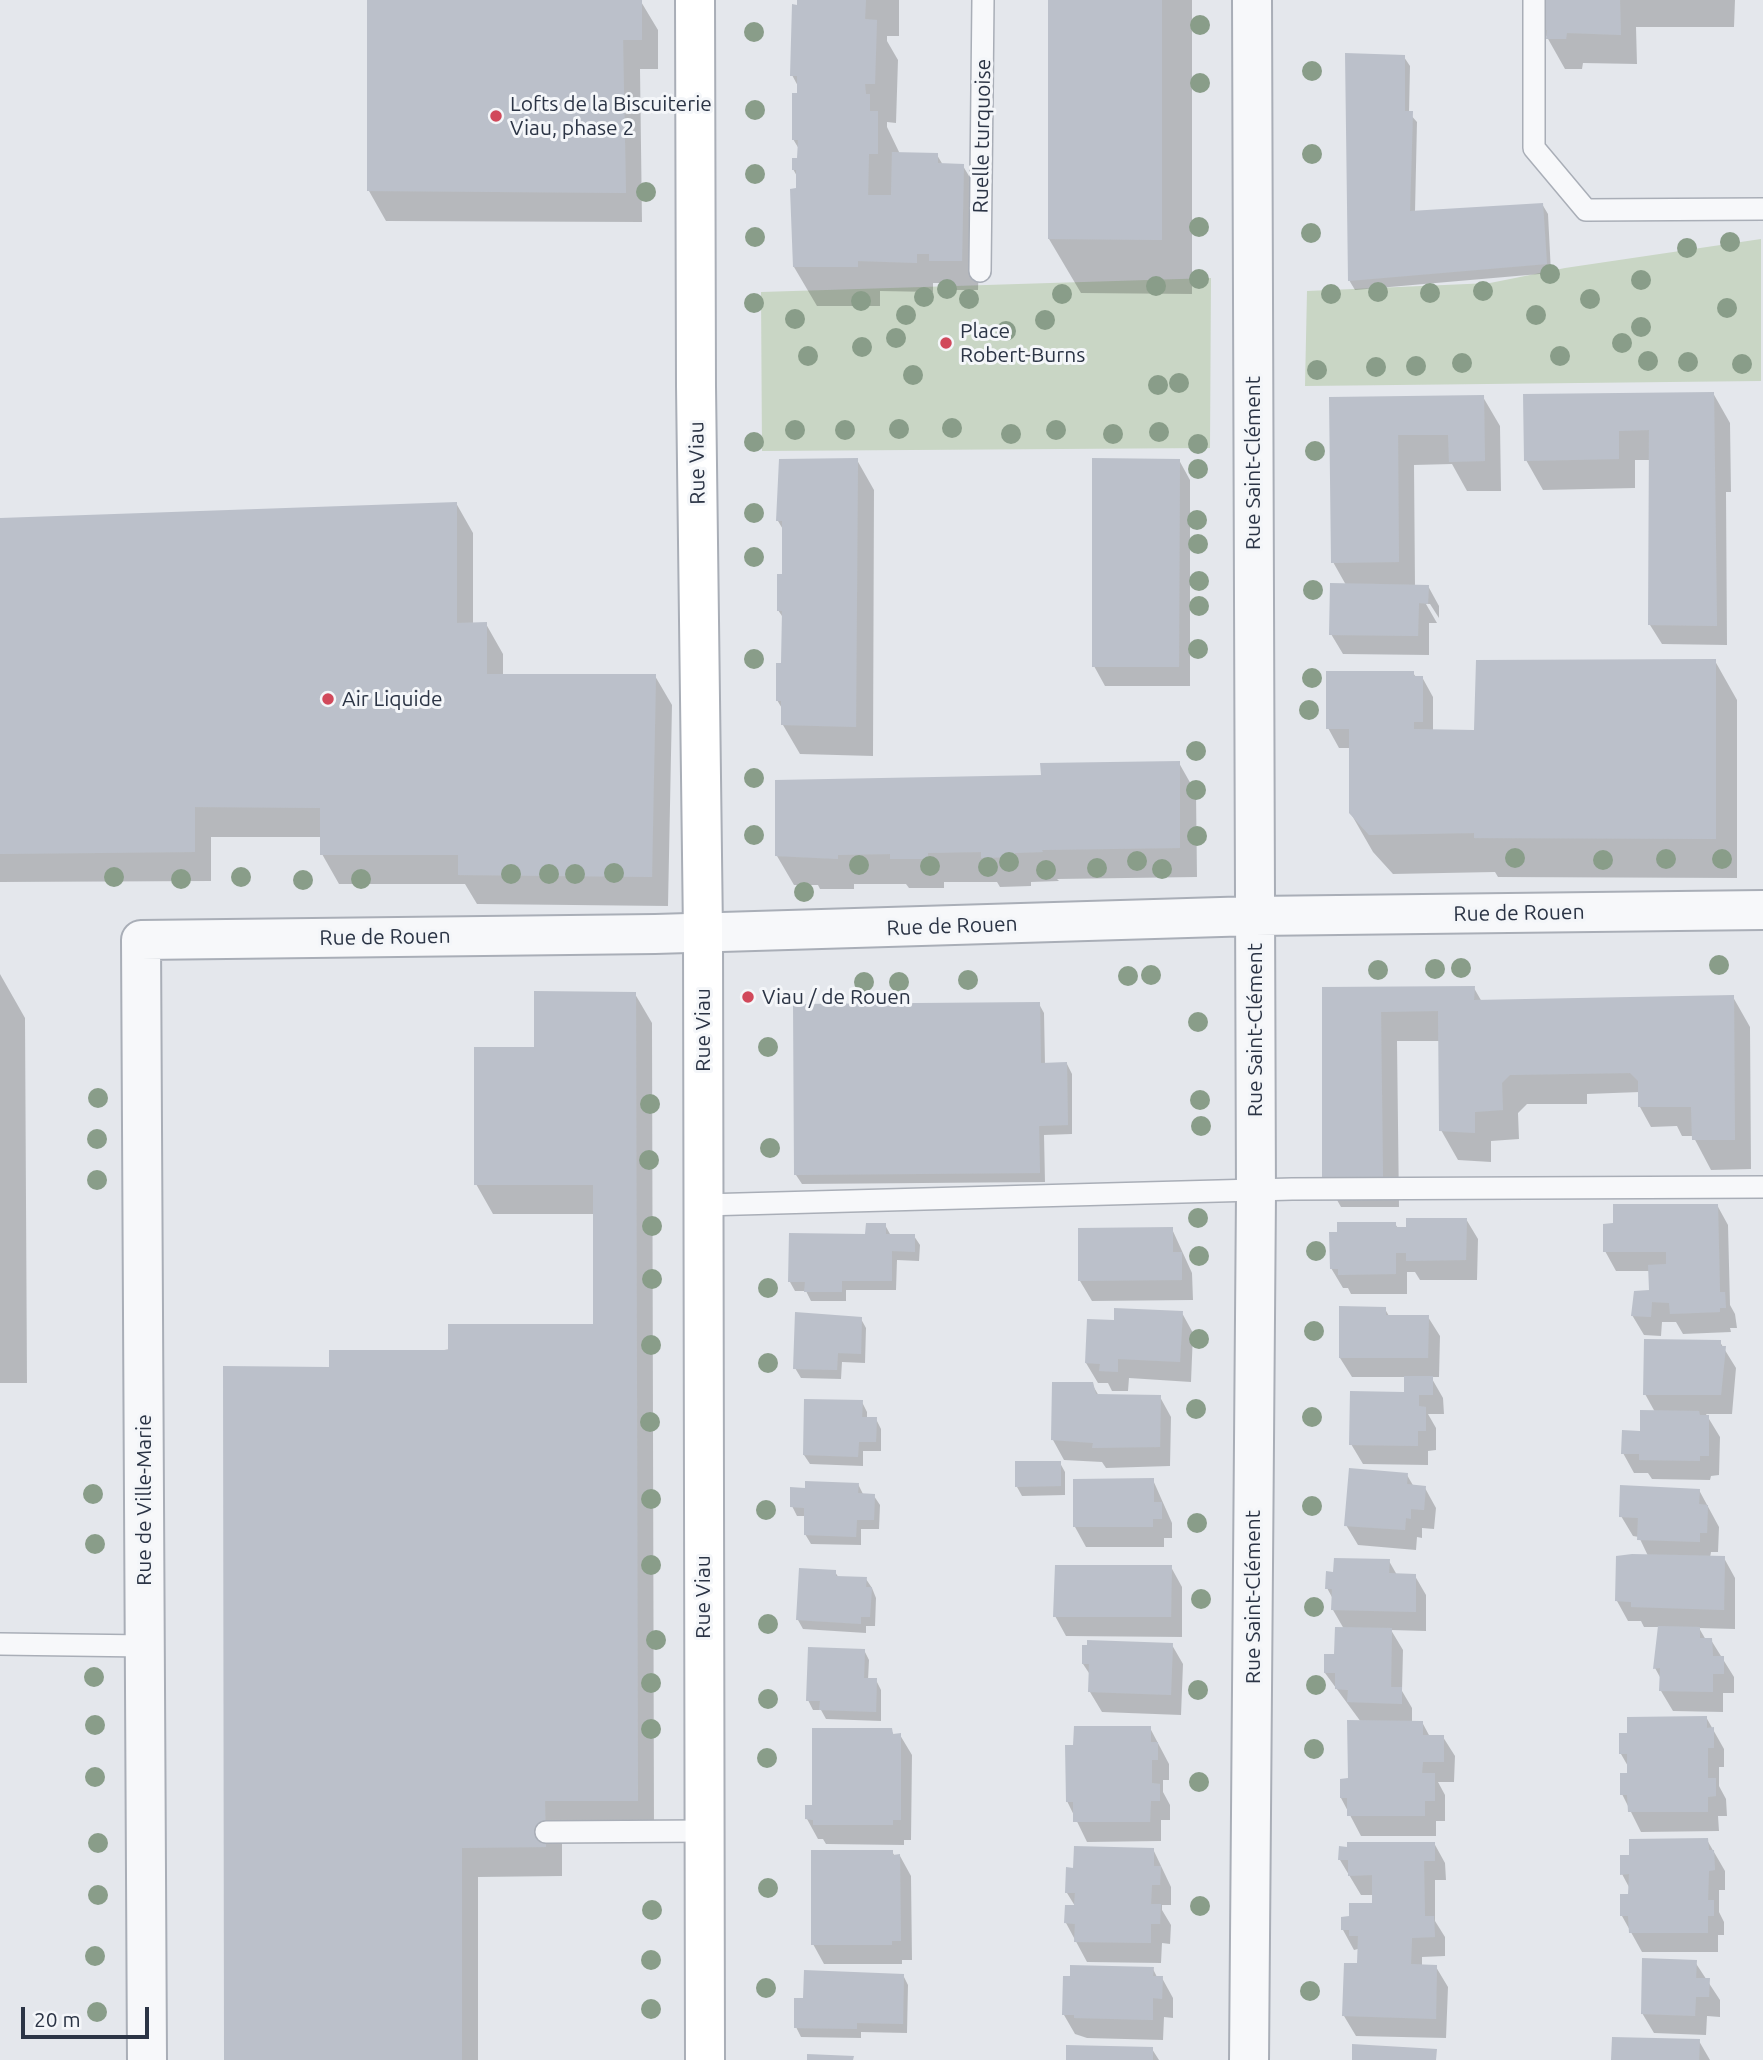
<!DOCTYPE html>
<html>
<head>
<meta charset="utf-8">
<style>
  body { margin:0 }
  #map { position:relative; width:1763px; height:2060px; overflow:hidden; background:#e4e7ec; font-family:Ubuntu,sans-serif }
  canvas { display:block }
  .scale { position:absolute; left:21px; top:2007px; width:128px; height:32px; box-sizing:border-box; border:4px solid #2b3445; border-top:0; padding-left:9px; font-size:21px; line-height:24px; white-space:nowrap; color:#2b3445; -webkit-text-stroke:5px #f4f6f9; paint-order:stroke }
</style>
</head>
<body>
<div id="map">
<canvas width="1763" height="2060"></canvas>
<div class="scale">20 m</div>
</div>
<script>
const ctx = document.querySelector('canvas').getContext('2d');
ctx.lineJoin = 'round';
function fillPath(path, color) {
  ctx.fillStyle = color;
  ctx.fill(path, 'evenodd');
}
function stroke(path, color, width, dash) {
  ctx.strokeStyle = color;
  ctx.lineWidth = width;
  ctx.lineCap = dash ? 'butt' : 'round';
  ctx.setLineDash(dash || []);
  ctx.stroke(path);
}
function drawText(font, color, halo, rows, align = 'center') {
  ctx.font = font + ' Ubuntu,sans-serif';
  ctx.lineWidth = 6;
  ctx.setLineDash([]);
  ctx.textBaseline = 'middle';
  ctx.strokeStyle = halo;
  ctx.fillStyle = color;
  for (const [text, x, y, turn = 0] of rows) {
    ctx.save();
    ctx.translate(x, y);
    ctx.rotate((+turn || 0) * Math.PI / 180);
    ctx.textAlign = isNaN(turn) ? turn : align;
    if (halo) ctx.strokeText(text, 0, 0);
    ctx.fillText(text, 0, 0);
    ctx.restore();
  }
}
fillPath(new Path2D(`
  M1761,239V381L1305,386L1307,291L1490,283L1565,268Z
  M1211,278L1210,448L762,451L761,292Z`), '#c9d6c5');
fillPath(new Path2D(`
  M369,0H640L658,30V69H640L642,222L386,221L369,191Z
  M798,0H899V36H887V41L898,60L896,123L887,122V127L900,154L937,155L943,165L963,166L981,196L978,290H948L944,283H933V292L880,291V306H817L794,267L798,178L793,169L799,160V149L793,139L799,88L792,75Z
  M1050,0H1192V294L1081,293L1049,239Z
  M1543,0H1735L1734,27H1636L1637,64L1583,63L1582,69H1565L1543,30Z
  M1404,57L1410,66L1409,113L1417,122L1415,212L1542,204L1548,214L1551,273L1355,290L1349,280Z
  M1713,393L1730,423L1731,492H1726L1727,645L1662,644L1650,625L1651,460H1635V488L1543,490L1526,460Z
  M1483,397L1500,426L1501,491H1467L1452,464L1414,465L1415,586H1428L1439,606V618L1430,604H1426L1437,623H1429V655L1343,654L1331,634L1346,585L1333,562L1331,398Z
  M857,460L874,490L873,756L800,754L783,725V710L777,700L783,665L784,619L778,610L784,576V531L778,521Z
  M1179,460L1190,480V686H1105L1094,666Z
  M456,503L473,533V624H486L503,654V676H655L672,705L668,906L477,904L465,884H339L322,854V837H211V881L0,882V519Z
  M1715,661L1737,700V878L1498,877L1495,872L1393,874L1373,852L1350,812L1351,748H1339L1328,728L1413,673L1416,677H1422L1433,697V731L1475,732Z
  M1179,763L1196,793L1197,877L1057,879L1059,881L1031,882V886L1000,887L997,882H944V888H909L906,884H854V889H820L818,885H794L777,856L1043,777Z
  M0,974L25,1018L27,1383H0Z
  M1474,988L1482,1002L1733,997L1750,1027L1751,1169L1711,1170L1693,1136H1682L1677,1126L1651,1127L1640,1107V1092L1587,1094V1104H1527L1518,1113L1519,1139L1491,1141V1162L1458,1160L1441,1130L1440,1041H1397L1399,1207H1341L1324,1177V989Z
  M635,994L652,1023L654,1831H562V1876L478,1877V2060H226L331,1368L595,1326V1214H493L476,1184L535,1049Z
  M1039,1004L1044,1013L1045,1064H1067L1072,1074V1134L1044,1135L1045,1182L802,1184L796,1175L794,1006Z
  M1717,1205L1728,1225L1730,1305L1735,1314L1737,1328H1730L1731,1332L1683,1334L1676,1322H1662L1661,1336L1644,1335L1632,1315L1651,1292L1650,1271H1616L1605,1251Z
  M1466,1219L1478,1239L1477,1280H1420L1415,1272H1407V1294H1351L1348,1288H1343L1331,1268L1395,1224L1398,1228Z
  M885,1225L890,1234L914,1236L920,1245L919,1261L897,1260L896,1290H846V1301H811L806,1291H795L790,1282Z
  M1172,1229L1192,1273L1193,1300L1092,1301L1080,1281Z
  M1385,1309L1389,1316L1428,1317L1440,1336L1439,1377H1431L1443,1398L1444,1414H1428L1436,1428V1450L1428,1451V1465L1363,1464L1351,1444L1405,1394L1406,1377H1352L1340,1358Z
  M796,1313L861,1319L866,1328L865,1363L842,1362L841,1379L801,1378L795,1368Z
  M1182,1313L1193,1333L1191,1382L1129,1378L1128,1391H1112L1108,1383H1098L1086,1363L1115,1322Z
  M1720,1342L1736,1368L1732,1414H1706L1720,1437L1719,1475L1711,1476L1710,1480L1652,1479L1648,1473H1634L1623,1453L1655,1412L1645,1394Z
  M1092,1384L1099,1396L1160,1397L1171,1417L1170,1466L1106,1468L1102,1462L1064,1460L1053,1440Z
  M862,1402L867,1412V1419H876L881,1429V1451H863V1466L810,1464L804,1455Z
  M1060,1463L1065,1472V1495L1022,1496L1017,1487Z
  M1407,1475L1414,1487L1425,1488L1436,1508L1434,1529L1422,1528V1538L1417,1537L1416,1550L1358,1545L1346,1525Z
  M1153,1480L1172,1523V1538H1164V1547H1086L1075,1527Z
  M858,1484L863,1494L874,1496L880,1505L879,1529H861V1545L811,1544L805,1534L806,1516H797L792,1506Z
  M1699,1490L1719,1527L1718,1552H1711L1710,1558H1724L1735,1578V1629L1699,1628L1706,1640H1711L1734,1677V1693H1723V1712L1673,1711L1661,1691V1679L1655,1668L1659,1627H1644L1641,1621H1628L1617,1601L1649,1558L1639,1537L1633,1536L1621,1516Z
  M1389,1561L1397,1575L1415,1576L1426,1595V1631L1391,1630L1403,1650L1402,1691L1412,1708V1722H1422L1430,1737H1443L1455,1756L1454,1782H1438L1445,1795V1821H1436V1836H1361L1341,1798L1349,1780L1361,1722L1325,1673L1336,1656L1344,1629L1333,1610V1599L1327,1588L1335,1573Z
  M1171,1567L1182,1587V1637L1066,1636L1055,1616Z
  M835,1572L839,1578L866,1579L872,1588L876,1598L875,1626H866V1633L803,1629L798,1620Z
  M1172,1645L1183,1664L1181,1715L1102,1712L1090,1692L1091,1676L1083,1664Z
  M864,1650L869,1660L868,1680H876L881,1690V1721L826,1719L821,1710H813L808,1700Z
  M1706,1717L1724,1749V1767H1719V1786L1726,1799L1727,1816H1718L1719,1831L1641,1832L1622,1794L1629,1768L1621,1754Z
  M1150,1728L1169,1764V1780H1163V1792L1170,1805V1820H1161V1841L1087,1842L1067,1801Z
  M891,1730L894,1735H900L912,1755L911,1840H904V1845L826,1844L823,1839H818L807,1819Z
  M1707,1840L1725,1871V1890H1719V1912L1724,1922V1935H1718V1952H1642L1622,1916L1630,1889L1622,1874Z
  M1434,1843L1445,1863L1446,1880H1435V1921L1445,1937V1956L1422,1957V1967H1436L1448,1987L1446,2038L1356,2036L1344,2016L1359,1965L1358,1949L1354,1950L1343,1930L1351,1918L1374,1904V1895H1361L1340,1860Z
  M1153,1849L1171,1887V1905H1162V1910L1171,1925L1170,1944L1162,1943L1161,1963L1087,1962L1066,1923L1075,1906L1067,1893L1068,1869Z
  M892,1852L895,1856H900L911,1876L912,1960H902V1964H824L813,1944Z
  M1695,1962L1720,2000V2017L1707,2016L1706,2035L1654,2033L1642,2013Z
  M1153,1969L1157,1977L1162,1978L1173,1998V2018L1164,2017L1163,2040L1087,2038L1075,2034L1064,2015Z
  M903,1975L908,1985L907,2033L861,2032V2038L801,2037L796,2027Z
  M1699,2041L1710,2060H1613Z
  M1152,2049L1159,2060H1067Z`), '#0003');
fillPath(new Path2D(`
  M367,0H642V40H623L626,193L367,191Z
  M797,0H866L865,19L877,20L875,84H865L866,94H870V111H878V154H869L868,195H891L892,152L938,153V163L964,164L962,261H929V254H917V263L858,261V267H793L790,189L796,188V170H792V158H797L798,140H792V93H797V76H790L792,4L797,5Z
  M1048,0H1162V240L1048,239Z
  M1541,0H1620L1621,35L1567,33L1566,39H1546L1547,30L1541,31Z
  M1345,53L1405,55V111H1413L1410,211L1543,203L1547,264L1348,281Z
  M1714,392L1717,626L1648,625L1649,430L1619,431V459L1524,461L1523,394Z
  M1484,395L1485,461L1449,462L1448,435H1398L1399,562L1331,563L1329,397Z
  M858,458L856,727L781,725V701H776V663H781L782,611H777V574H782V521H776L779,459Z
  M1092,458L1180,459L1179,667H1092Z
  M457,502V623L487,622V674H656L652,877L458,875V855H320V808L195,807V852L0,854V518Z
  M1330,583L1429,585L1428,604L1419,603L1418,636L1329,635Z
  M1716,659V839L1474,838V833L1369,835L1349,813V729H1326V671H1414V676H1423V722H1414V729L1474,730L1476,660Z
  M1180,761V848L1042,850L1043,852L1015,853V857L981,858V852L928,853V859H890V854L838,855V859L775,856V780L1041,775L1040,763Z
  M1475,986L1474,1000L1734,995L1735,1140H1692L1691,1107H1638V1081L1630,1073L1510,1075L1502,1083L1503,1110L1475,1112V1133L1439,1131L1438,1011L1381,1012L1383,1177L1322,1178V987Z
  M534,991L636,992L638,1801H545L546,1847L462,1848V2060H224L223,1366L329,1367V1350H448V1324H593V1185H474V1047H534Z
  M1040,1002L1041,1063L1067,1062L1068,1125L1039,1126L1040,1173L794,1175L793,1004Z
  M1613,1204H1718L1720,1292H1725L1726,1308H1720V1312L1670,1314L1669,1303L1652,1302L1651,1317L1631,1316L1634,1291L1649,1290L1648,1265L1666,1264V1252H1603V1224L1613,1223Z
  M1406,1218H1467L1466,1260L1406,1261V1253H1396V1274L1338,1275V1269H1330L1329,1232H1337V1222H1396V1227H1406Z
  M866,1223H886V1234H915V1252L892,1251V1281H842V1292H804L805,1282H788L789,1233L865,1234Z
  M1173,1227V1252H1182V1280L1078,1281V1228Z
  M1339,1306L1386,1307V1315H1429L1428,1358H1339Z
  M1114,1308L1183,1311L1180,1362L1118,1359V1372L1099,1371L1100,1364L1085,1363L1087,1319L1114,1320Z
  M795,1312L862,1317L861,1354L838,1353L837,1370L793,1369Z
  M1644,1339L1721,1340V1346H1726L1721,1395H1643Z
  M1404,1376H1433V1395H1419V1406L1426,1407V1431H1418V1446L1349,1445L1350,1391L1404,1392Z
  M1052,1382H1093L1096,1394L1161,1395L1160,1447L1092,1448L1093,1443L1051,1440Z
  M804,1399L863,1400L862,1417H877L876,1442H859L858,1457L803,1455Z
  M1640,1410L1699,1411L1700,1415H1709V1456H1700V1461L1639,1460V1454H1621L1622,1430L1640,1431Z
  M1015,1461H1061V1486L1015,1487Z
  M1349,1468L1408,1473L1407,1484L1426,1486L1424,1510L1411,1509V1519L1406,1518L1405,1530L1344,1526Z
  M1154,1478V1502H1162V1519H1153V1527H1073V1479Z
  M805,1481L859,1483L858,1493L875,1494L874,1520H857L856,1537L804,1535V1508L790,1507V1487L805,1488Z
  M1620,1485L1700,1489L1699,1504L1708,1505L1707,1533H1700V1542L1637,1540L1638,1518L1619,1517Z
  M1632,1554L1725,1556L1724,1610L1631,1607V1602L1615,1601L1616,1556Z
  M1334,1558L1390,1559L1389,1573L1416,1574V1612L1331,1610L1332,1589H1325L1326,1571L1333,1572Z
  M1055,1565H1172L1171,1617H1053Z
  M799,1568L836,1570V1576L867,1577L866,1587H872L870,1617H861V1624L796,1620Z
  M1658,1626L1700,1627V1638H1712L1713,1656H1724V1674H1713V1692L1659,1691L1660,1668L1653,1669Z
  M1335,1627L1392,1628L1391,1687H1402V1704L1347,1702L1348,1690L1335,1689V1673H1324V1654H1334Z
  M1087,1640L1173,1643L1171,1695L1088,1692L1089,1664H1082V1645H1087Z
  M808,1647L865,1649L864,1678H877L876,1712L819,1710L820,1701H806Z
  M1707,1716V1728L1714,1727V1748H1708V1778H1716V1796L1708,1797V1812H1628L1627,1795H1620V1773H1627V1754H1619V1733H1627V1717Z
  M1347,1720L1423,1721V1735H1444V1762H1423L1422,1773H1435V1801H1425V1816H1347V1798H1340V1779L1348,1778Z
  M1074,1726H1151V1742H1158V1760H1152V1783L1160,1784V1801H1151L1150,1822H1073V1802H1066L1065,1745H1073Z
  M812,1728H892L893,1734L901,1733V1820H893V1825H813V1820L805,1819V1805H812Z
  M1708,1838L1709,1850H1714L1715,1870L1709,1871L1708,1900H1714V1916H1708V1933H1629L1628,1916H1620V1894H1628L1629,1874L1620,1875V1855H1629V1839Z
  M1347,1842H1435V1861H1424L1425,1916H1434L1435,1937L1412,1938L1411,1964L1437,1965L1436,2019L1342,2016L1344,1963H1357L1358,1936H1349V1930H1341V1917L1349,1916V1903H1372V1875L1348,1876V1860H1338L1339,1846L1347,1847Z
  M1074,1846L1154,1848V1866H1161L1160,1885H1152L1151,1904H1161L1160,1924H1151V1943L1074,1942L1075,1924L1064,1923L1065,1905H1074L1075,1893H1065L1066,1867L1073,1868Z
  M811,1850H893V1855L900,1854L901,1941H892V1945H811Z
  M1642,1958L1697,1960L1696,1978H1710L1709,1997H1696L1695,2016L1641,2014Z
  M1070,1965L1154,1967L1153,1976H1163L1162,1999L1153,1998V2020L1074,2018V2015H1062L1063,1976H1070Z
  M804,1970L904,1974L903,2024L857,2023V2029L794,2028V1998H803Z
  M1612,2037L1700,2039L1699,2060H1611Z
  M1352,2044L1437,2049L1436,2060H1352Z
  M1066,2045L1153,2047V2060H1066Z
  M807,2054L854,2056L853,2060H807Z`), '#bbc0ca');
const service = new Path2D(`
  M1534,0V148L1586,210L1763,209
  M980,271L983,0
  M703,1205L1292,1189L1763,1187
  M0,1644L145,1646
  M546,1832L705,1831`);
const minor = new Path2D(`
  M147,2060L141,940L655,934L1254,916L1763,910
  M1249,2060L1256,1194L1252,0`);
const secondary = new Path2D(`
  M695,0L696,386L703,933L705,2060`);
stroke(service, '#a9aeb7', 24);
stroke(minor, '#a9aeb7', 42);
stroke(secondary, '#a9aeb7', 42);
stroke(service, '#f7f8fa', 21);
stroke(minor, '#f7f8fa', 38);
stroke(secondary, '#fff', 38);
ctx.fillStyle = '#899d89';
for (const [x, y] of [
  [1200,25],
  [754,32],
  [1312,71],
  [1200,83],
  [755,110],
  [1312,154],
  [755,174],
  [646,192],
  [1199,227],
  [1311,233],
  [755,237],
  [1730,242],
  [1687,248],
  [1550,274],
  [1199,279],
  [1641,280],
  [1156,286],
  [947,289],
  [1483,291],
  [1378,292],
  [1430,293],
  [1062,294],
  [1331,294],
  [924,297],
  [969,299],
  [1590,299],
  [861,301],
  [754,303],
  [1727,308],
  [906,315],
  [1536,315],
  [795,319],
  [1045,320],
  [1641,327],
  [1006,331],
  [896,338],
  [1622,343],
  [862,347],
  [808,356],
  [1560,356],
  [1648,361],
  [1688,362],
  [1462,363],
  [1742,364],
  [1416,366],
  [1376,367],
  [1317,370],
  [913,375],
  [1179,383],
  [1158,385],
  [952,428],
  [899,429],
  [795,430],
  [845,430],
  [1056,430],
  [1159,432],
  [1011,434],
  [1113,434],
  [754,442],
  [1198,444],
  [1315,451],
  [1198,469],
  [754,513],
  [1197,520],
  [1198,544],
  [754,557],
  [1199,581],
  [1313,590],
  [1199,606],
  [1198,649],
  [754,659],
  [1312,678],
  [1309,710],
  [1196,751],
  [754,778],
  [1196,790],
  [754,835],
  [1197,836],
  [1515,858],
  [1666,859],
  [1722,859],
  [1603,860],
  [1137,861],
  [1009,862],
  [859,865],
  [930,866],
  [988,867],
  [1097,868],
  [1162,869],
  [1046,870],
  [614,873],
  [511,874],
  [549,874],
  [575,874],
  [114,877],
  [241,877],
  [181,879],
  [361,879],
  [303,880],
  [804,892],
  [1719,965],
  [1461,968],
  [1435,969],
  [1378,970],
  [1151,975],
  [1128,976],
  [968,980],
  [864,982],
  [899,982],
  [1198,1022],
  [768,1047],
  [98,1098],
  [1200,1100],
  [650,1104],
  [1201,1126],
  [97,1139],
  [770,1148],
  [649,1160],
  [97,1180],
  [1198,1218],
  [652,1226],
  [1316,1251],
  [1199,1256],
  [652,1279],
  [768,1288],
  [1314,1331],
  [1199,1339],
  [651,1345],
  [768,1363],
  [1196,1409],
  [1312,1417],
  [650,1422],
  [93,1494],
  [651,1499],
  [1312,1506],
  [766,1510],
  [1197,1523],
  [95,1544],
  [651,1565],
  [1201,1599],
  [1314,1607],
  [768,1624],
  [656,1640],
  [94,1677],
  [651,1683],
  [1316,1685],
  [1198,1690],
  [768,1699],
  [95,1725],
  [651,1729],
  [1314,1749],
  [767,1758],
  [95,1777],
  [1199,1782],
  [98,1843],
  [768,1888],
  [98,1895],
  [1200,1906],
  [652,1910],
  [95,1956],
  [651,1960],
  [766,1988],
  [1310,1991],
  [651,2009],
  [97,2012]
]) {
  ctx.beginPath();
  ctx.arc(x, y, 10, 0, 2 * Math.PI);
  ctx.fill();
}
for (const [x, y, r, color] of [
  [496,116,7,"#d1495b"],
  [946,343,7,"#d1495b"],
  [328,699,7,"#d1495b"],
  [748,997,7,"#d1495b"]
]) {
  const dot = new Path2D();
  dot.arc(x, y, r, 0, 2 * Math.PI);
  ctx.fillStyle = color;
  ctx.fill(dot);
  stroke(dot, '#f4f6f9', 2.5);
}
drawText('21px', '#2b3445', '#f4f6f9', [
  ["Lofts de la Biscuiterie",510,104],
  ["Viau, phase 2",510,128],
  ["Place",960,331],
  ["Robert-Burns",960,355],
  ["Air Liquide",342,699],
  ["Viau / de Rouen",762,997]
], 'left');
drawText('21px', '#2b3445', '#f4f6f9', [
  ["Ruelle turquoise",982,136,-89],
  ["Rue Viau",697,463,-91],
  ["Rue Saint-Clément",1253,463,-90],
  ["Rue de Rouen",1519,913,-1],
  ["Rue de Rouen",952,926,-2],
  ["Rue de Rouen",385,937,-1],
  ["Rue Viau",703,1030,-90],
  ["Rue Saint-Clément",1255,1030,-90],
  ["Rue de Ville-Marie",144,1500,-90],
  ["Rue Viau",703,1597,-90],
  ["Rue Saint-Clément",1253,1597,-90]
]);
</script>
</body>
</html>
